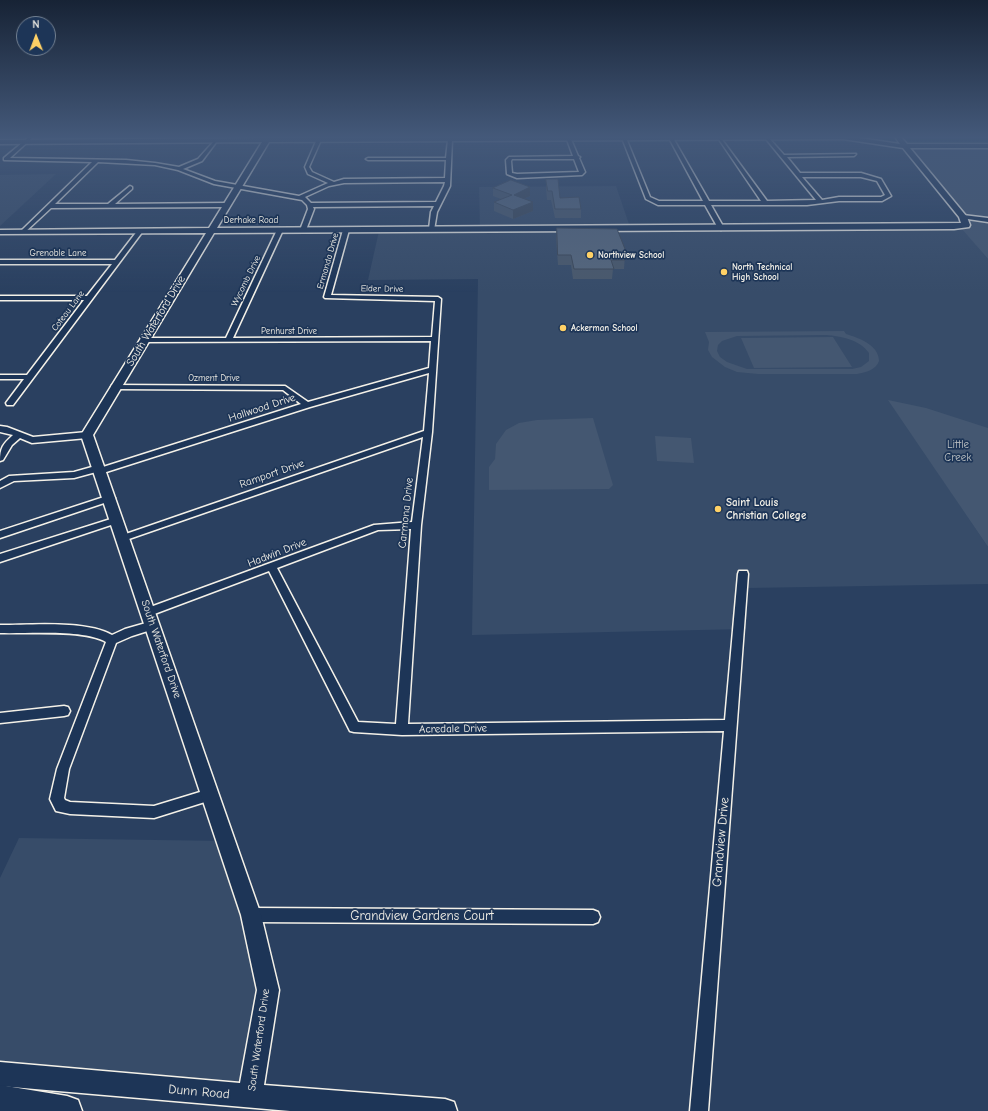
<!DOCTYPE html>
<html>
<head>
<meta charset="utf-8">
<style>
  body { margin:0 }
  #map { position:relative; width:988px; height:1111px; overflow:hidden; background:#2a4060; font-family:"Comic Neue",sans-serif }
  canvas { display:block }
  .north { position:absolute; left:16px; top:16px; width:40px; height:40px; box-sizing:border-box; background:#1d3557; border:1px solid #738091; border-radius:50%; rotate:359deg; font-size:11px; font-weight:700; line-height:16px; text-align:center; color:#f4f1e8 }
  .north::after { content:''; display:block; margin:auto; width:14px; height:18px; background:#ffd166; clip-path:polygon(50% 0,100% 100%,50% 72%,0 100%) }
</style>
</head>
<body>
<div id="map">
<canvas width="988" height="1111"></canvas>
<div class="north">N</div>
</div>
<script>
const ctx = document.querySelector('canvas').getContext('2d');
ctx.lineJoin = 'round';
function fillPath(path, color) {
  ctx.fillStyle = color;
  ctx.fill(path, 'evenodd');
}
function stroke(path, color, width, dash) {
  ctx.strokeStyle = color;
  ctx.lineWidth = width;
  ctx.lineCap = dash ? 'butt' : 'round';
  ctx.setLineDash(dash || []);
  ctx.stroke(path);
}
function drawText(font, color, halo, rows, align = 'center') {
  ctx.font = font + ' "Comic Neue",sans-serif';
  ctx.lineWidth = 3.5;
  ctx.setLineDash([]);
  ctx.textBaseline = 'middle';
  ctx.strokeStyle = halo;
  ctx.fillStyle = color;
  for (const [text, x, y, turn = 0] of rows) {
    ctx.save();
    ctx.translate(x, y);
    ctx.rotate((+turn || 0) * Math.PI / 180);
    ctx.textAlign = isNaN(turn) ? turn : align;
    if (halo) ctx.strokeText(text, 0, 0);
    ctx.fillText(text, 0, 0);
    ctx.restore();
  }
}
fillPath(new Path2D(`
  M56,174L0,226V175Z
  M616,186L630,227L480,228L479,187Z
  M962,228L988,259V466L937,471L988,547V584L748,588L746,629L472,635L478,279L368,280L379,231Z
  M19,838L226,841L268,990L250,1096L0,1074V878Z`), '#374c69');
fillPath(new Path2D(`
  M988,147V259L961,228L970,225L969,222L909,148Z
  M844,331L846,334C859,338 879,345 879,361C876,370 866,372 857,374H758L737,372L725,367L712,357L708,350L709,342L705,332ZM826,335C841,336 860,340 869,353V361L861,367L852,369H747L727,362L720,357L717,351L718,345L722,341L737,336Z
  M833,337L852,367L754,368L741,338Z
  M888,400L926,408L988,428V547Z
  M593,418L613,485L609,489L489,490V467L495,459L496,444L506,430L519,423L537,420Z
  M655,436L691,438L694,463L657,461Z`), '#445771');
const street = new Path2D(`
  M29,137H33L10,158L126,160L155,163L179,167L198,159L215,140L217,141L202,161L183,169L215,181L299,196L328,183L308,174L305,167L317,139L321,140L309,167L312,172L334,182L344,179L445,178L446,160H368L366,159L368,158H446L448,140L450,139L452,140L450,186L437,212L434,230L429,229L431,212L434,206L313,207L314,209L306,230L303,232L300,230L308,209L307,205L302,200L214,184L178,170L155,165L98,162L55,204H108L130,186L132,187V189L115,204L227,203L230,205L227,207L51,208L24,233L22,232V230L92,162L4,160V158ZM445,182L444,186L436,202L311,203L305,197L329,186L344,183Z
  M566,137H570L578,156L580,157L579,158L585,172L582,175L517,178L507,174L506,160L509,157L573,156ZM512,159H574L579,172L517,174L512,173L511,161Z
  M624,137L626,138L650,197L659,201H703L669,138L671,137L673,138L709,201H761L718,138L720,137L767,201L816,200L766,139L768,137L784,155L856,154L854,156L787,157L800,173H861L881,179L891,196L882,201H839L807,205H711L724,228L721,230L718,228L705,205H658L646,199L622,138ZM802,177H861L877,181L885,195L881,197H839L822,200Z
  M963,215L988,218V222L961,218V216Z
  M280,228L283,230L233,338L432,337L435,301L325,298L324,297L343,230L346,228L349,230L331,295L438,297L441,299L432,432L421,525L408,724L725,720L738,574L739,571H747L748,574L708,1111H690L724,731L402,735L354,732L350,731L269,571L149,616L145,615L144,612L145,609L374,525L412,522L423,437L126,540L123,541L118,538L120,536L424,431L429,373L310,407L100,474L96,472L74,478L14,481L0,488V481L9,476L74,472L99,465L103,467L301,404L283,390L115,389L111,387L112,385L285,386L308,402L429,368L431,341L141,342V338H226L277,230ZM411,529L396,724L358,722L277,568L378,530Z
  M138,230L143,231L13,405H7L6,403L24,379H0V375H27L84,300H0V296H87L112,264H0V260H115Z
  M0,426L7,427L33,437L87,432L91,435L87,438L32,443L20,438L12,445L3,460L0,461C0,448 3,444 13,435L0,432Z
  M110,495L113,496L115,498L113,500L0,538V531Z
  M117,517L122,520L120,522L0,562V554Z
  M153,621L157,622L158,625L157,628L132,636L116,643L69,769L64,798L65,800L70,802L154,806L200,792L210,787L215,789L217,793L215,797L208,801L154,818L70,814L56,811L50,799L57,769L106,642C84,629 26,634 0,633V625C30,625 87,620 112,635L125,629Z
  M64,706L68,707L70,711L68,715L64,716L0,723V713Z
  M251,908L593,910L598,912L600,917L598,922L593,924L251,922L246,920L244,915L246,910Z`);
const secondary = new Path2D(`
  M266,137H272L271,138L853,137L900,144L895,137H901L907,144H988V148H910L967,217L970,225L969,227L954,229L214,233L93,435L261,915L279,990L264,1085L445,1099L454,1102L457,1111H290L0,1086V1062L240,1083L257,990L241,915L81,435L206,233L0,234V230L209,228L262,142L0,144V140L265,138ZM843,139L903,148L959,217L961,223L217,228L269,142Z`);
const highway = new Path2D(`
  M0,1085L67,1096L78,1100L82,1111H0Z`);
stroke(street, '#f4f1e8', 3);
stroke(secondary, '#f4f1e8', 3);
stroke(highway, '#f4f1e8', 3);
fillPath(street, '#1d3557');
fillPath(secondary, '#1d3557');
fillPath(highway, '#1d3557');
fillPath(new Path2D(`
  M546,179L560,198L581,209V218H555L551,200H547L546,188Z
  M530,187V196L524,199L533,202V211L513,219L494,211V202L501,199L493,196V188Z
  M557,228L625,255L624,269H613L612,279H573L571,265H558L556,238Z`), '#4a596c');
fillPath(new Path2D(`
  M530,187V196L513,204L514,195Z
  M533,202V211L513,219V210Z`), '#3c4858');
const building = new Path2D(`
  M546,179H558L560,198L579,197L581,209H555L552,191H548Z
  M511,180L530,187L514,195L533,202L513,210L494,202L512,195L493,188Z
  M557,228L617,229L625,249V255H623L625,260H611L614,269H574L571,255H558Z`);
fillPath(building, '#56677d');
stroke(building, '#3c4858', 1);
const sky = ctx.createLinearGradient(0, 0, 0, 292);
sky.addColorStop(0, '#172335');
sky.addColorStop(0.47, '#44597a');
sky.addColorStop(1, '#44597a00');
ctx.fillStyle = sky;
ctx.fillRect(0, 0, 988, 292);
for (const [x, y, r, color] of [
  [590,255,4,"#ffd166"],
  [724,272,4,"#ffd166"],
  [563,328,4,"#ffd166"],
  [718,509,4,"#ffd166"]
]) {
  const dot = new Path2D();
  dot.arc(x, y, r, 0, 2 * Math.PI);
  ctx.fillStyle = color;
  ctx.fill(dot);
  stroke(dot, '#1d3557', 1.5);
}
drawText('9px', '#f4f1e8', '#1d3557', [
  ["Derhake Road",251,220],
  ["Grenoble Lane",58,253],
  ["Ermanda Drive",328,261,-74],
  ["Wycomb Drive",246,281,-64],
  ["Elder Drive",382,289,1],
  ["Coteau Lane",68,311,-53],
  ["Penhurst Drive",289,331],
  ["Ozment Drive",214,378]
]);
drawText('bold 9px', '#f4f1e8', '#1d3557', [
  ["Northview School",598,255],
  ["North Technical",732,267],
  ["High School",732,277],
  ["Ackerman School",571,328]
], 'left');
drawText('11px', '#f4f1e8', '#1d3557', [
  ["South Waterford Drive",156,321,-59],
  ["Hallwood Drive",262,408,-18],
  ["Ramport Drive",272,474,-19],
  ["Carmona Drive",406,513,-84],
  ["Hadwin Drive",277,553,-21],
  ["South Waterford Drive",161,649,71],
  ["Acredale Drive",453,729,-1],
  ["South Waterford Drive",259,1040,-82]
]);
drawText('11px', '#bfc3c4', '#1d3557', [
  ["Little",958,445],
  ["Creek",958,458]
]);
drawText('bold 11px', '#f4f1e8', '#1d3557', [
  ["Saint Louis",726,503],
  ["Christian College",726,516]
], 'left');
drawText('13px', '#f4f1e8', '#1d3557', [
  ["Grandview Drive",721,842,-85],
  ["Grandview Gardens Court",422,916],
  ["Dunn Road",199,1092,5]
]);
</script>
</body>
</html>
